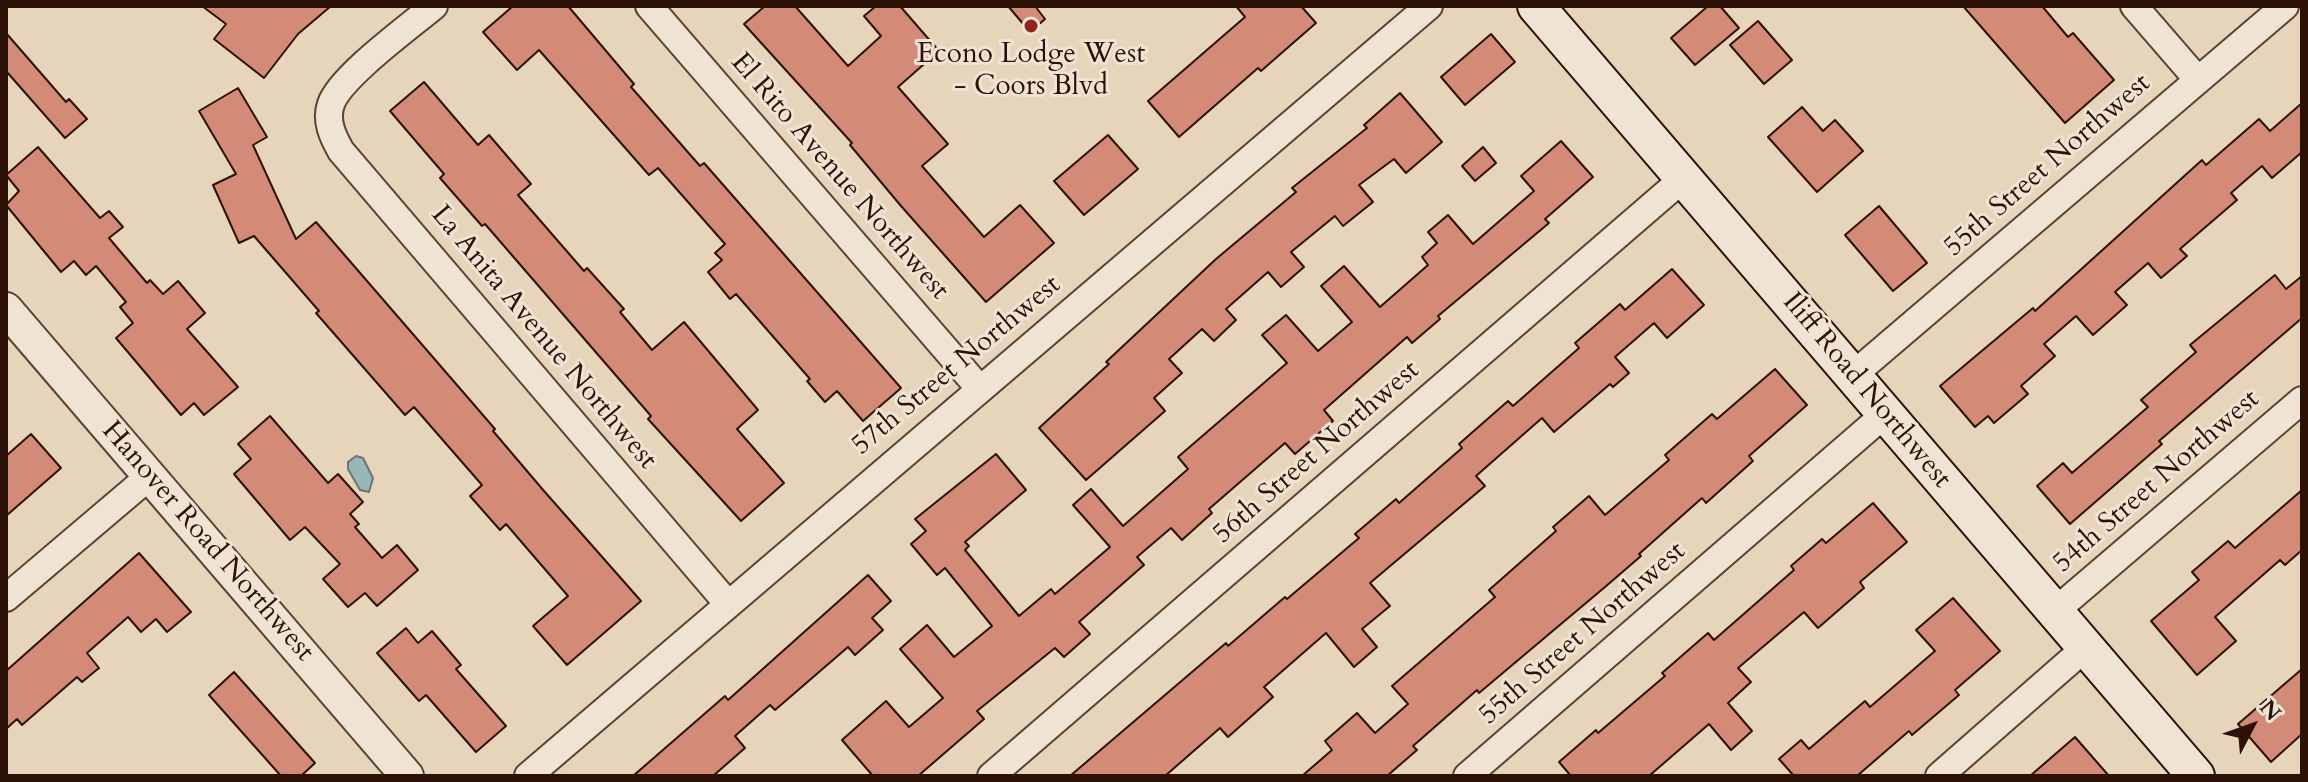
<!DOCTYPE html>
<html>
<head>
<meta charset="utf-8">
<style>
  body { margin:0 }
  #map { position:relative; width:2308px; height:782px; overflow:hidden; background:#e7d5bb; font-family:Cardo,serif }
  canvas { display:block }
  .frame { position:absolute; inset:0; border:8px solid #2c1107; pointer-events:none }
  .north { position:absolute; left:2212px; top:686px; width:80px; height:80px; -webkit-text-stroke:6px #efe4d3; paint-order:stroke; rotate:49deg; font-size:22px; font-weight:700; line-height:32px; text-align:center; color:#2c1107 }
  .north::after { content:''; display:block; margin:auto; width:28px; height:36px; background:#2c1107; clip-path:polygon(50% 0,100% 100%,50% 72%,0 100%) }
</style>
</head>
<body>
<div id="map">
<canvas width="2308" height="782"></canvas>
<div class="frame"></div>
<div class="north">N</div>
</div>
<script>
const ctx = document.querySelector('canvas').getContext('2d');
ctx.lineJoin = 'round';
function fillPath(path, color) {
  ctx.fillStyle = color;
  ctx.fill(path, 'evenodd');
}
function stroke(path, color, width, dash) {
  ctx.strokeStyle = color;
  ctx.lineWidth = width;
  ctx.lineCap = dash ? 'butt' : 'round';
  ctx.setLineDash(dash || []);
  ctx.stroke(path);
}
function drawText(font, color, halo, rows, align = 'center') {
  ctx.font = font + ' Cardo,serif';
  ctx.lineWidth = 6;
  ctx.setLineDash([]);
  ctx.textBaseline = 'middle';
  ctx.strokeStyle = halo;
  ctx.fillStyle = color;
  for (const [text, x, y, turn = 0] of rows) {
    ctx.save();
    ctx.translate(x, y);
    ctx.rotate((+turn || 0) * Math.PI / 180);
    ctx.textAlign = isNaN(turn) ? turn : align;
    if (halo) ctx.strokeText(text, 0, 0);
    ctx.fillText(text, 0, 0);
    ctx.restore();
  }
}
const water = new Path2D(`
  M356,456L363,458L373,478L369,492L360,490L348,469V462Z`);
fillPath(water, '#98b7b7');
stroke(water, '#6d7571', 2);
const building = new Path2D(`
  M202,6H331L298,34L264,78L214,39L226,24Z
  M513,6H568L634,84L631,87L700,166L704,163L901,388L863,421L837,391L825,402L807,381L810,379L736,294L730,299L708,272L722,260L715,253L725,244L658,168L649,175L539,50L517,70L483,32Z
  M765,6H795L848,66L881,36L864,16L876,6H900L939,51L898,87L948,144L922,166L984,237L1020,205L1054,243L986,302L901,206L850,145L852,143L744,24Z
  M1008,6H1035L1045,19L1030,32Z
  M1236,6H1301L1316,23L1261,71L1258,68L1179,137L1148,101L1245,17Z
  M1708,6H1720L1739,28L1695,65L1671,38Z
  M1963,6H2042L2068,37L2073,33L2114,80L2065,123Z
  M1758,21L1792,60L1764,84L1730,45Z
  M6,33L66,102L69,99L87,119L65,138L6,71Z
  M1491,34L1515,62L1465,105L1441,77Z
  M424,82L478,145L489,135L531,184L518,195L584,271L587,268L624,309L620,312L652,350L684,322L758,410L737,429L784,483L741,521L648,419L651,416L485,224L482,226L440,178L444,174L390,111Z
  M238,88L267,137L253,145L296,239L316,222L495,429L493,431L544,491L641,601L567,665L533,626L568,596L506,524L500,530L470,496L482,485L414,407L405,415L316,313L319,311L254,236L239,243L213,185L236,174L199,111Z
  M1400,93L1442,142L1406,173L1394,159L1359,185L1373,202L1343,226L1335,216L1291,252L1304,267L1281,287L1268,272L1226,309L1236,320L1214,341L1202,329L1169,359L1182,373L1154,398L1165,411L1086,480L1039,428L1109,364L1106,362L1216,259L1296,192L1292,188L1367,128L1364,125Z
  M2302,103V152L2272,178L2262,166L2231,193L2237,200L2180,249L2187,256L2161,278L2148,263L2115,292L2127,305L2093,335L2076,316L2044,344L2055,356L2021,386L2028,394L1994,423L1988,416L1975,427L1940,386L2033,308L2035,311L2202,160L2206,165L2259,119L2270,131Z
  M1802,107L1823,131L1835,120L1863,151L1817,192L1768,137Z
  M1108,135L1138,169L1084,215L1054,181Z
  M1561,141L1593,177L1545,219L1549,223L1438,316L1440,319L1412,343L1407,337L1324,410L1333,421L1295,454L1285,443L1209,509L1212,513L1182,540L1171,528L1137,557L1144,565L1079,622L1090,634L1064,657L1055,648L977,711L984,719L918,776H873L842,740L886,701L909,727L943,698L900,649L927,625L954,657L992,626L945,568L937,575L911,544L926,531L915,519L996,454L1026,490L965,542L969,546L965,550L1019,616L1051,589L1055,594L1110,547L1073,505L1091,489L1123,526L1188,469L1178,457L1287,363L1262,335L1286,315L1318,351L1352,322L1321,286L1344,266L1380,307L1428,265L1422,257L1437,243L1428,232L1448,215L1473,244L1534,191L1521,176Z
  M38,147L100,218L109,211L123,227L109,238L147,283L150,280L163,294L178,281L205,313L187,329L238,387L204,415L194,403L181,415L116,338L133,323L120,307L126,302L96,266L86,275L74,261L61,272L6,205L19,191L6,175Z
  M1483,147L1496,163L1475,181L1462,166Z
  M1879,206L1927,263L1893,291L1845,235Z
  M1672,269L1704,305L1667,338L1654,323L1615,357L1629,373L1613,387L1610,384L1554,432L1542,418L1476,476L1485,486L1370,583L1390,606L1362,629L1377,647L1354,667L1326,633L1264,687L1273,697L1228,737L1220,728L1165,776H1070L1226,643L1228,646L1285,597L1287,599L1359,538L1355,534L1396,499L1399,503L1462,448L1459,444L1508,401L1513,406L1579,348L1575,343L1620,304L1625,310Z
  M2275,275L2286,289L2302,276V318L2159,441L2162,444L2070,524L2037,486L2063,463L2072,473L2148,407L2141,400L2196,352L2190,345Z
  M1775,369L1807,405L1749,456L1753,461L1706,503L1702,498L1639,554L1641,556L1605,587L1479,693L1477,690L1413,746L1417,750L1387,776H1302L1332,750L1325,741L1357,713L1375,733L1408,704L1392,686L1495,597L1489,590L1556,531L1553,527L1589,496L1605,515L1669,460L1665,455L1712,414L1717,419Z
  M270,416L328,483L338,474L363,502L350,514L359,524L355,527L382,558L397,545L418,570L377,606L365,593L348,607L323,579L340,564L305,527L290,540L234,474L251,459L238,444Z
  M31,434L61,468L6,516V456Z
  M2302,490V550L2285,565L2280,560L2215,617L2236,641L2197,675L2151,621L2199,580L2192,572L2228,541L2235,548Z
  M1873,503L1907,542L1860,582L1864,588L1818,628L1804,612L1738,668L1751,682L1728,703L1752,731L1731,750L1709,724L1649,776H1571L1559,762L1596,730L1598,733L1665,676L1662,673L1708,633L1714,640L1794,570L1791,566L1822,539L1826,543Z
  M139,553L191,612L167,632L156,619L141,632L128,617L87,653L99,668L82,682L77,677L22,725L17,719L6,729V671Z
  M868,575L891,601L872,618L883,630L855,655L848,647L775,710L770,705L735,736L745,748L713,776H633L725,696L728,700Z
  M1953,598L2000,651L1955,690L1959,695L1912,735L1909,731L1857,776H1794L1779,759L1801,740L1809,749L1865,701L1870,707L1935,651L1916,630Z
  M406,628L418,643L432,631L461,665L456,669L506,726L476,752L426,695L419,701L377,653Z
  M2302,669V734L2271,762L2238,724Z
  M234,672L315,763L301,776H281L209,695Z
  M2075,737L2109,776H2030Z`);
fillPath(building, '#d38a76');
stroke(building, '#2c1107', 2);
const minor = new Path2D(`
  M434,6C409,27 340,77 331,104C325,121 333,137 341,151L728,604
  M649,6L980,389
  M2134,6L2198,80
  M1853,375L2285,6
  M6,598L151,475
  M2054,612L2302,400
  M528,776L1429,6
  M991,776L1685,177
  M1467,776L1885,414
  M1939,776L2085,648`);
const tertiary = new Path2D(`
  M6,309L407,776`);
const secondary = new Path2D(`
  M1536,6L2196,776`);
stroke(minor, '#5b4234', 30);
stroke(tertiary, '#5b4234', 36);
stroke(secondary, '#2c1107', 40);
stroke(minor, '#efe4d3', 26);
stroke(tertiary, '#efe4d3', 32);
stroke(secondary, '#efe4d3', 36);
for (const [x, y, r, color] of [
  [1031,26,8,"#8f2418"]
]) {
  const dot = new Path2D();
  dot.arc(x, y, r, 0, 2 * Math.PI);
  ctx.fillStyle = color;
  ctx.fill(dot);
  stroke(dot, '#efe4d3', 3);
}
drawText('28px', '#2c1107', '#efe4d3', [
  ["Econo Lodge West",1031,56],
  ["- Coors Blvd",1031,88]
]);
drawText('28px', '#2c1107', '#efe4d3', [
  ["55th Street Northwest",2048,166,-41],
  ["El Rito Avenue Northwest",839,177,49],
  ["La Anita Avenue Northwest",543,338,50],
  ["57th Street Northwest",957,366,-40],
  ["Iliff Road Northwest",1866,391,50],
  ["56th Street Northwest",1317,453,-41],
  ["54th Street Northwest",2157,482,-41],
  ["Hanover Road Northwest",207,542,49],
  ["55th Street Northwest",1583,634,-41]
]);
</script>
</body>
</html>
